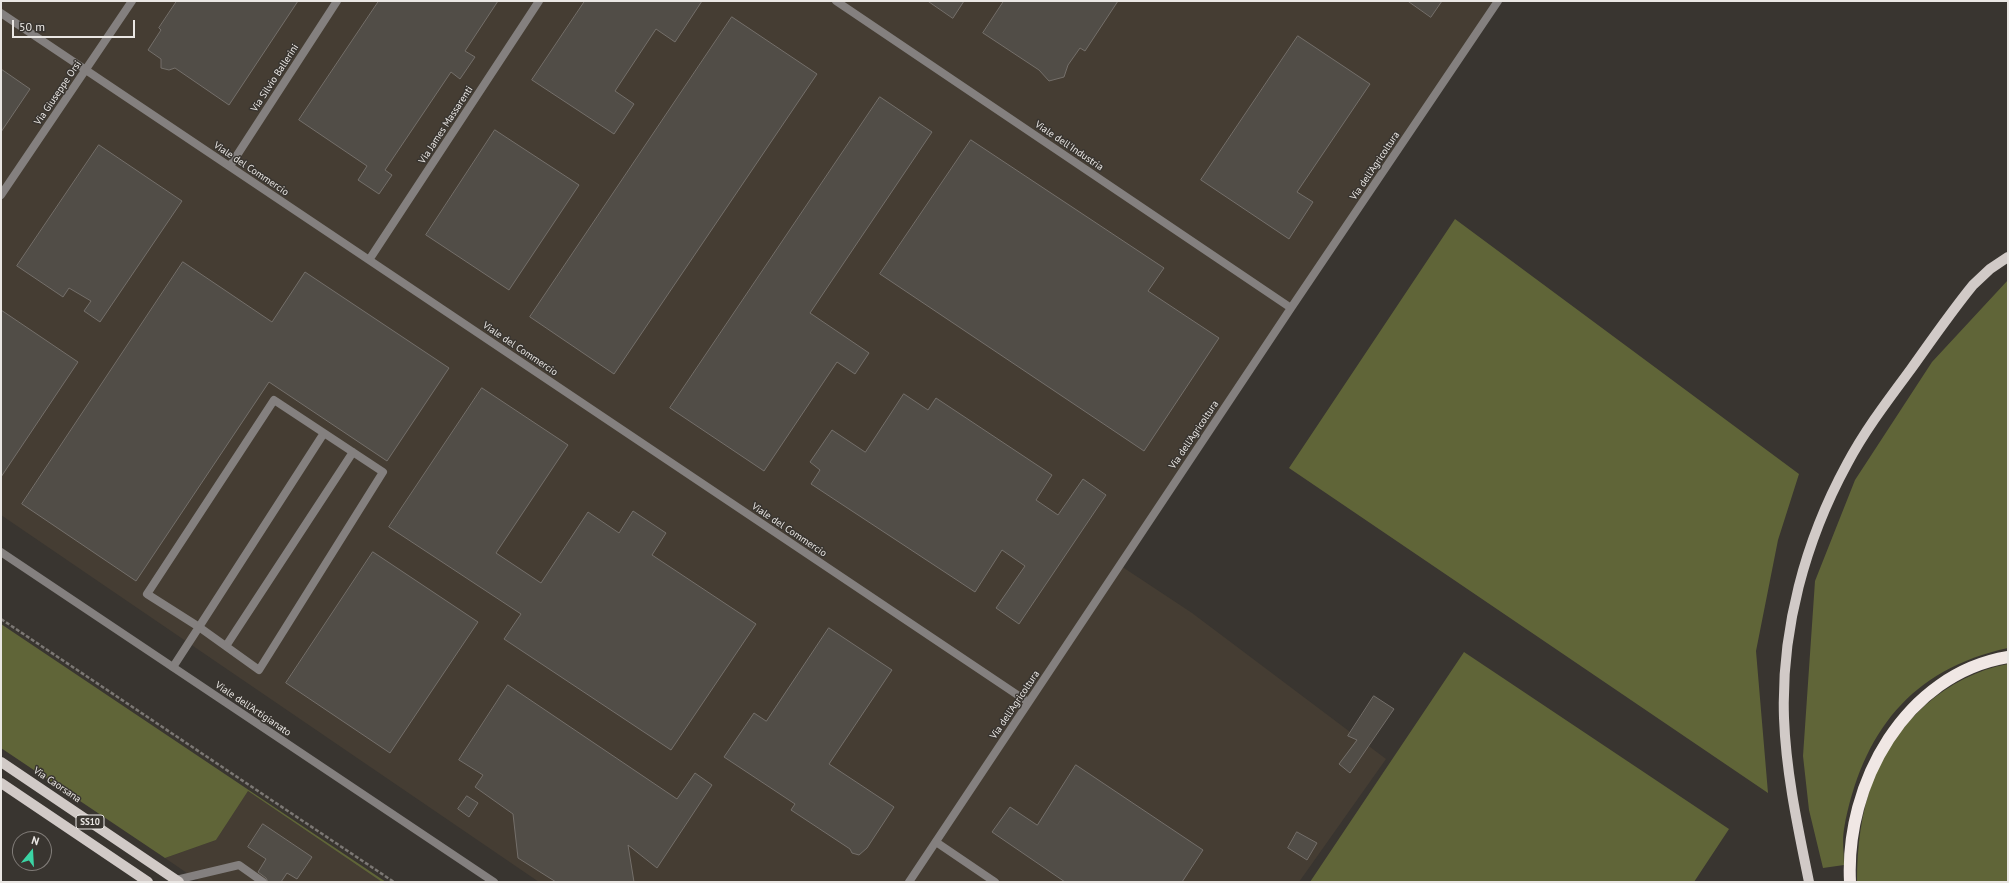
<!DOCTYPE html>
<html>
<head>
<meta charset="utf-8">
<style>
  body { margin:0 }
  #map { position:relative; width:2009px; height:883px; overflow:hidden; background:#393530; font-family:"PT Sans",sans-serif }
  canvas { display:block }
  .frame { position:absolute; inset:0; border:2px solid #eae7e4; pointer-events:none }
  .north { position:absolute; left:12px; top:831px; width:40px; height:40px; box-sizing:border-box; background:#393530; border:1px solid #807c78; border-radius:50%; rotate:18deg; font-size:11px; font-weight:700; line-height:16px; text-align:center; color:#eae7e4 }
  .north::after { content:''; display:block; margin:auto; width:14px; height:18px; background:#3bd4a4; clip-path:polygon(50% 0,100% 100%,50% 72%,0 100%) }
  .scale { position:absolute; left:12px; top:20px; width:123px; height:18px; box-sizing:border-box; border:2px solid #eae7e4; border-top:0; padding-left:5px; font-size:12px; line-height:14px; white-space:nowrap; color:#eae7e4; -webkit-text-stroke:3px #393530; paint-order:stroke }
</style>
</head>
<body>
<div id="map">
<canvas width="2009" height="883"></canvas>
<div class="frame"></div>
<div class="north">N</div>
<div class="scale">50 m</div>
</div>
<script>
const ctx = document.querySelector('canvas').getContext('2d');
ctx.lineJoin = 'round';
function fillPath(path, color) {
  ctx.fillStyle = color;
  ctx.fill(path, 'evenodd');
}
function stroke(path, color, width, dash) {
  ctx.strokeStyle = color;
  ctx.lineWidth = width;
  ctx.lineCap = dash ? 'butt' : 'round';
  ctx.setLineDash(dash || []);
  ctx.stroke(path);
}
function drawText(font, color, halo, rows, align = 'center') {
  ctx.font = font + ' "PT Sans",sans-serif';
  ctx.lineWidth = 3;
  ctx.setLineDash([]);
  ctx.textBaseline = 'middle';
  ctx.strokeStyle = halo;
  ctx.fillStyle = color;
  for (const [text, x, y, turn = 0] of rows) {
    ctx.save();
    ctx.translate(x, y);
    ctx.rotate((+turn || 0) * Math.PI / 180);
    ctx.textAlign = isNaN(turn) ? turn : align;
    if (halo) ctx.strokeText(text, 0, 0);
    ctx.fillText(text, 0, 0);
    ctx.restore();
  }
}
fillPath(new Path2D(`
  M1,1H1500L1121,566L1192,613L1386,759L1299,882H539L1,515Z
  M248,791L382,882H200L165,858L216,840Z`), '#453d33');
fillPath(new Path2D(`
  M1455,219L1799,474L1778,540L1756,651L1768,793L1289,468Z
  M2008,280V648C1911,669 1862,732 1844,829C1842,840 1844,853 1844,865L1823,868L1809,810L1803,756L1815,581L1855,480L1932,362Z
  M1,624L386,882H382L248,791L216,840L165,858L1,748Z
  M1464,652L1729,829L1694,882H1310Z
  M2008,664V882H1857C1857,847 1861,813 1873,780C1895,723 1947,675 2008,664Z`), '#606538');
const building = new Path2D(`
  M177,1H298L229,105L175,68L169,70L161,68V59L148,50L161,30L159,28Z
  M379,1H498L465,51L475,57L460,79L451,72L385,170L392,175L379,194L358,180L367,166L299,120Z
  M585,1H702L675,42L656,29L615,91L634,104L614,134L532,80Z
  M928,1H964L953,18Z
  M1004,1H1118L1085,51L1080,48L1068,65L1064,77L1049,81L1039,70L983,33Z
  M1408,1H1442L1431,17Z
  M732,17L817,74L614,374L530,317Z
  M1298,36L1370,84L1297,192L1313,202L1289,239L1201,180Z
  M1,69L30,89L1,132Z
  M880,97L932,132L810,313L869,353L855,374L837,362L764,471L670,408Z
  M495,130L579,185L509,290L426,235Z
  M971,140L1164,268L1148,291L1219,338L1144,451L880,274Z
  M99,145L182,201L100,322L84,311L91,301L69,288L63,297L17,266Z
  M183,262L272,322L305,272L449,368L387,461L269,382L136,581L22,504Z
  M1,310L78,362L1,477Z
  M482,388L568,445L496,553L541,583L588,512L619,533L633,511L666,533L652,555L756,624L671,750L504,639L521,614L389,527Z
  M904,394L928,410L936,398L1052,475L1036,500L1058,515L1083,479L1106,495L1019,624L996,608L1025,566L1002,550L975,592L811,484L820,470L810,462L832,430L865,452Z
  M373,552L478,622L390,753L286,683Z
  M829,628L892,670L829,764L894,807L867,848L859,855L852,853L850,849L791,810L795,804L724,757L754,713L766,721Z
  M508,685L677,799L695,773L712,785L657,868L628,845L634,882H556L518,858L513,814L475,787L483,775L459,760Z
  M1374,696L1394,709L1350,773L1339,764L1357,740L1348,736Z
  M1076,765L1203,850L1182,882H1065L992,832L1010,807L1037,825Z
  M467,796L478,803L469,817L458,809Z
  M263,824L312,857L297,879L287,873L281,882H268L266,878L258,872L266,859L248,847Z
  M1297,832L1317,843L1307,860L1288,848Z`);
fillPath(building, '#514d47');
stroke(building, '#746f6a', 1);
stroke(new Path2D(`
  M1,619L394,882`), '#7c7874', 2.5, [4, 2]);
stroke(new Path2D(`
  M226,646L353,452
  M173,667L199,627L259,670L383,472L274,400L147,594L199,627L324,433
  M936,842L995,882
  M176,880L239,865L263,882`), '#84807f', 8);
stroke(new Path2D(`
  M836,1L1291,308
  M1,13L1028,702
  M230,166L337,1
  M1,195L132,1
  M369,260L539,1
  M1,552L494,882
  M909,882L1291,308L1498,1`), '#84807f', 8);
stroke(new Path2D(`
  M1,762L179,882
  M1,783L148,882
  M1809,882C1798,828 1786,773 1784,718C1781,630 1805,541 1847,464C1865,430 1888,400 1911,369C1931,341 1951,312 1973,285L1990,269L2008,257`), '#d1cac7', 10);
stroke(new Path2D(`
  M1850,882C1845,784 1905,674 2008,657`), '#f0e7e4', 12);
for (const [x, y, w] of [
  [90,822,28]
]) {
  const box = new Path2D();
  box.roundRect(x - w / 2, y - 7, w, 14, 3);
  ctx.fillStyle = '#393530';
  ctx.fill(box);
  stroke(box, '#eae7e4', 1);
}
drawText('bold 9px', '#eae7e4', null, [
  ["SS10",90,822]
]);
drawText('10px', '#eae7e4', '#393530', [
  ["Via Silvio Ballerini",275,78,-57],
  ["Via Giuseppe Orsi",58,93,-56],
  ["Via James Massarenti",446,125,-57],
  ["Viale dell'Industria",1069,146,34],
  ["Via dell'Agricoltura",1375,166,-56],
  ["Viale del Commercio",251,169,34],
  ["Viale del Commercio",520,349,34],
  ["Via dell'Agricoltura",1194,435,-56],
  ["Viale del Commercio",789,530,34],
  ["Via dell'Agricoltura",1015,705,-56],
  ["Viale dell'Artigianato",253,709,34],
  ["Via Caorsana",57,785,34]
]);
</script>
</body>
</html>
